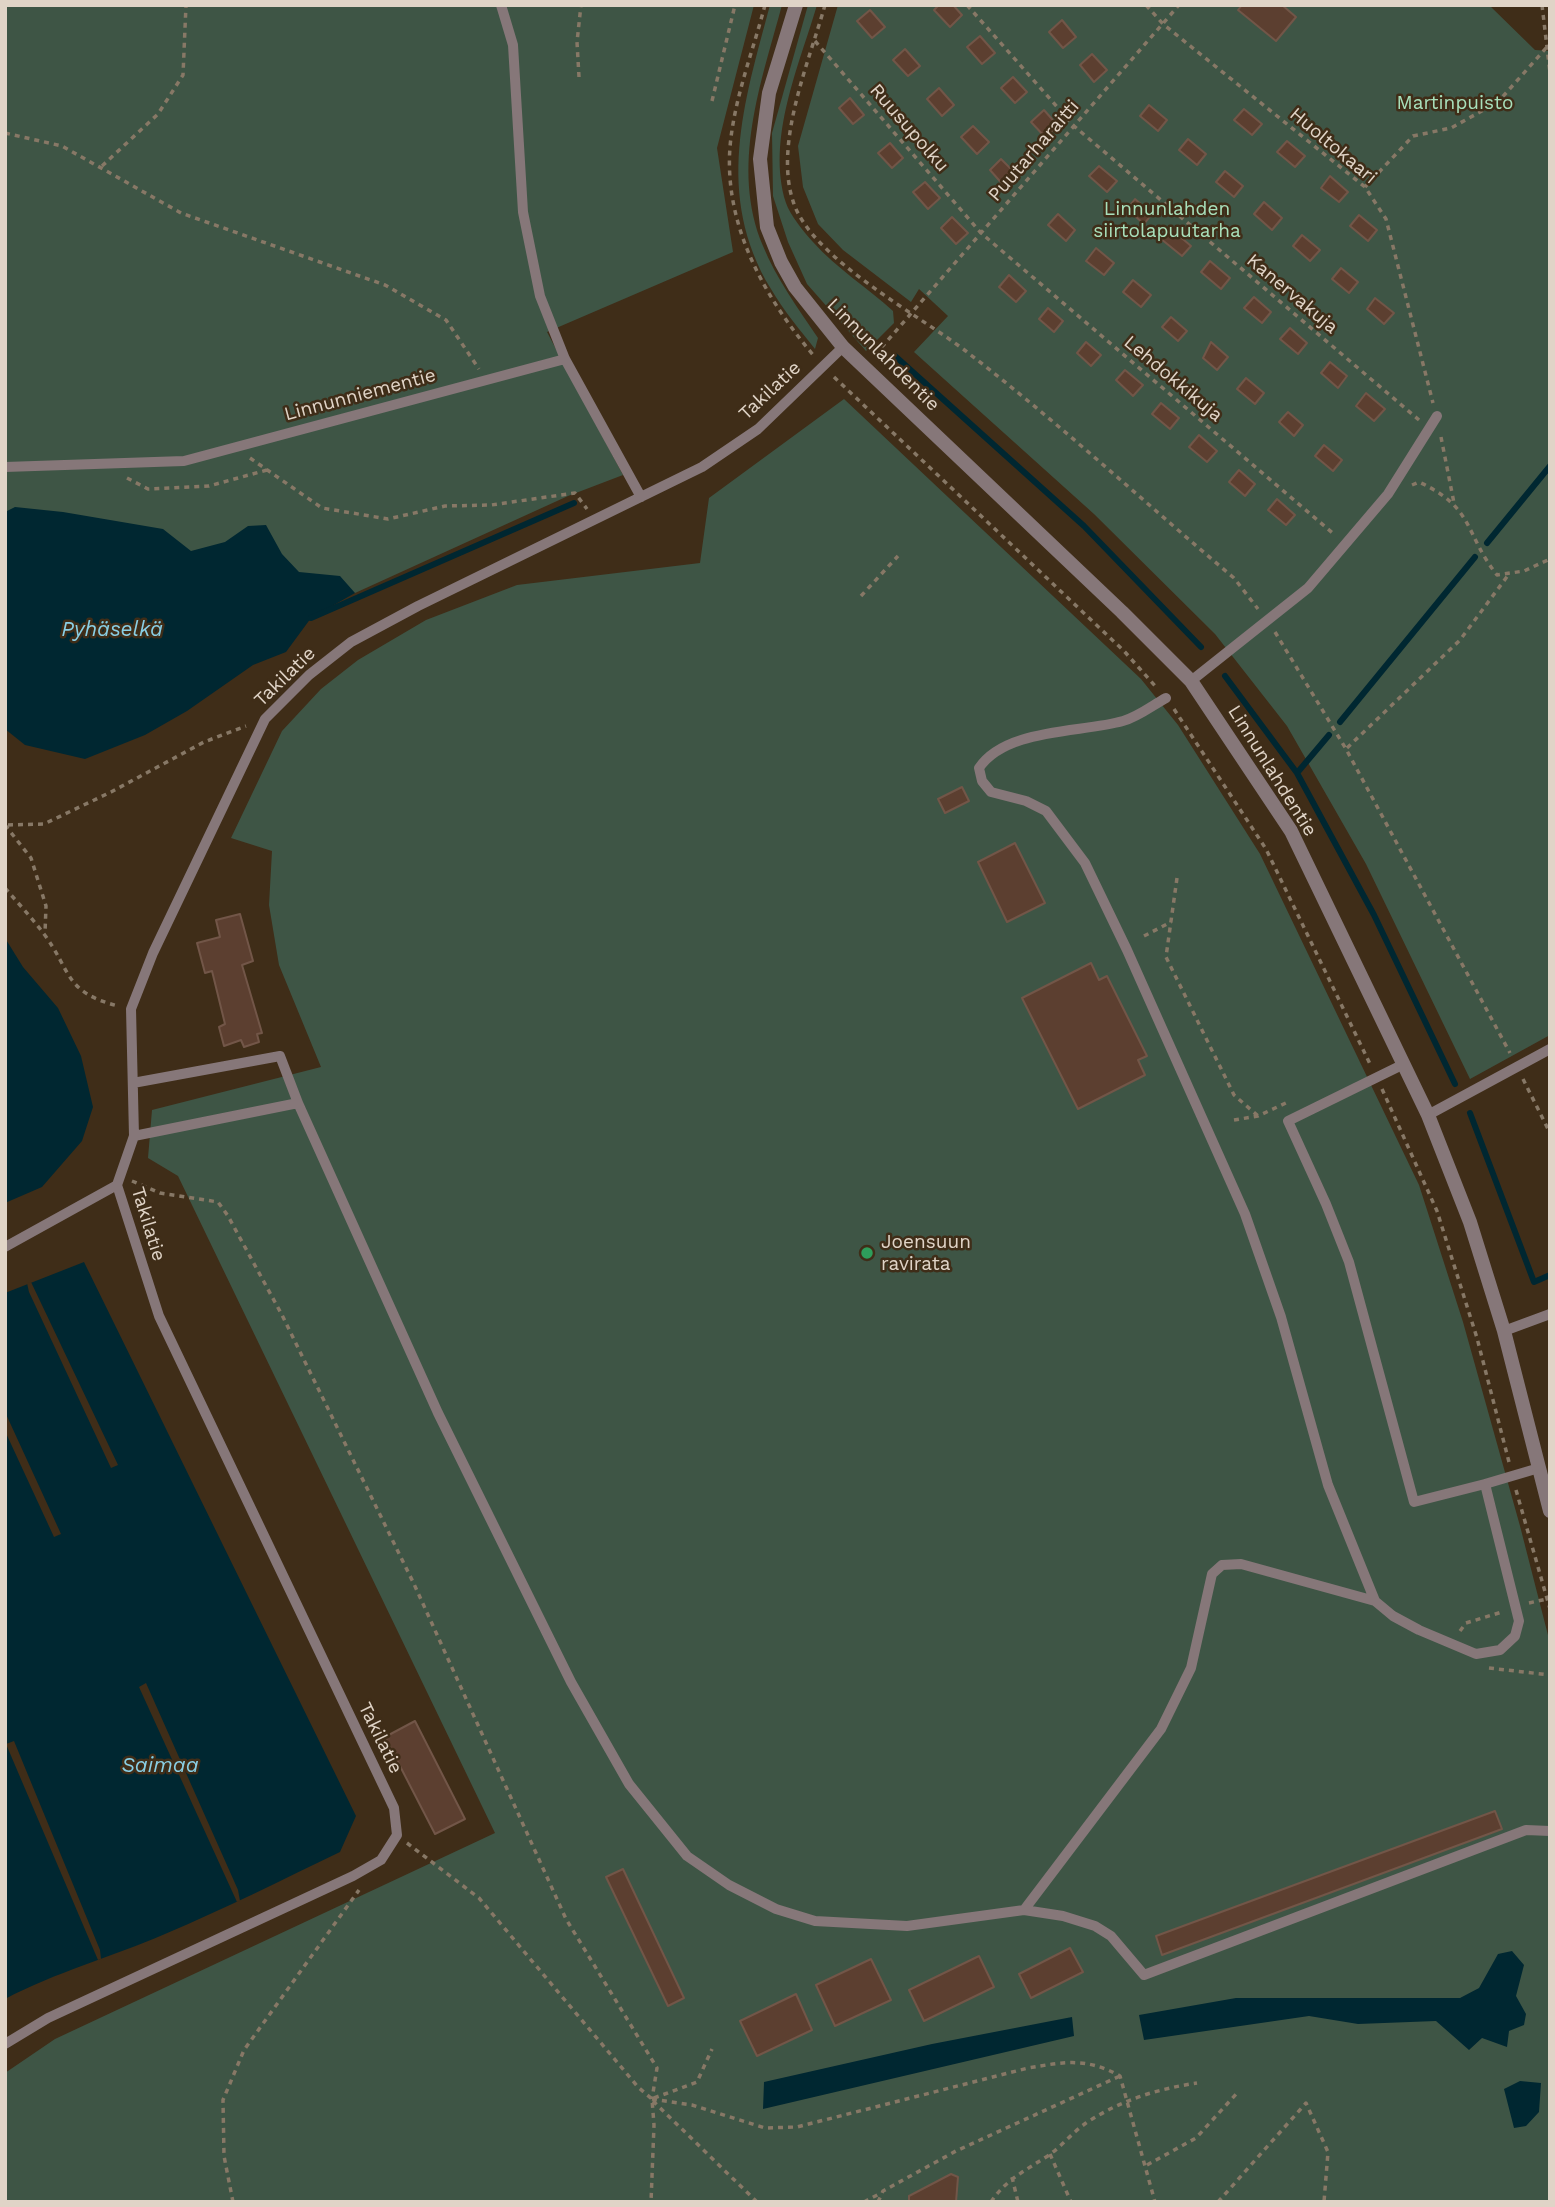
<!DOCTYPE html>
<html>
<head>
<meta charset="utf-8">
<style>
  body { margin:0 }
  #map { position:relative; width:1555px; height:2207px; overflow:hidden; background:#3f2d18; font-family:"Work Sans",sans-serif }
  canvas { display:block }
  .frame { position:absolute; inset:0; border:7px solid #e0d4c7; pointer-events:none }
</style>
</head>
<body>
<div id="map">
<canvas width="1555" height="2207"></canvas>
<div class="frame"></div>
</div>
<script>
const ctx = document.querySelector('canvas').getContext('2d');
ctx.lineJoin = 'round';
function fillPath(path, color) {
  ctx.fillStyle = color;
  ctx.fill(path, 'evenodd');
}
function stroke(path, color, width, dash) {
  ctx.strokeStyle = color;
  ctx.lineWidth = width;
  ctx.lineCap = dash ? 'butt' : 'round';
  ctx.setLineDash(dash || []);
  ctx.stroke(path);
}
function drawText(font, color, halo, rows, align = 'center') {
  ctx.font = font + ' "Work Sans",sans-serif';
  ctx.lineWidth = 5;
  ctx.setLineDash([]);
  ctx.textBaseline = 'middle';
  ctx.strokeStyle = halo;
  ctx.fillStyle = color;
  for (const [text, x, y, turn = 0] of rows) {
    ctx.save();
    ctx.translate(x, y);
    ctx.rotate((+turn || 0) * Math.PI / 180);
    ctx.textAlign = isNaN(turn) ? turn : align;
    if (halo) ctx.strokeText(text, 0, 0);
    ctx.fillText(text, 0, 0);
    ctx.restore();
  }
}
fillPath(new Path2D(`
  M5,5H754L717,148L733,252L547,332L623,475L568,496L355,593L312,589L249,570L5,512Z
  M770,5H782C761,83 730,167 763,246C776,278 799,310 818,338L815,349C800,330 783,310 771,289C714,195 744,102 770,5Z
  M808,5H817C799,66 766,139 786,203C790,215 804,232 813,242C837,269 867,287 893,311L894,323L866,351L807,284L788,242L773,196L772,133Z
  M838,5H1489L1535,50L1550,51V1035L1470,1079L1366,864L1287,726L1215,634L1094,514L914,352L948,316L919,289L911,302L843,250L818,224L803,187L798,146Z
  M844,399L1141,679L1178,725L1260,854L1419,1185L1463,1322L1520,1526L1550,1643V2202H5V2073L55,2039L495,1833L178,1176L148,1158L152,1110L321,1067L279,965L269,905L272,851L231,838L282,731L321,689L358,660L426,620L517,585L700,563L709,498Z`), '#3e5545');
fillPath(new Path2D(`
  M15,507L63,512L163,529L191,551L225,542L248,526L266,525L282,554L299,572L340,576L355,593L311,618L286,652L253,665L187,711L145,735L85,759L25,745L5,729V512Z
  M5,938L23,967L58,1008L81,1056L93,1107L82,1141L42,1187L5,1203Z
  M84,1262L356,1816L340,1852C282,1880 224,1909 165,1934C112,1957 56,1972 5,1999V1293Z
  M1512,1951L1524,1965L1516,1996L1526,2014L1524,2025L1509,2031L1507,2047L1482,2038L1469,2050L1436,2021L1358,2024L1309,2016L1144,2040L1139,2015L1236,1998H1460L1479,1988L1498,1954Z
  M1072,2017L1074,2036L763,2109L764,2082L932,2044Z
  M1520,2081L1541,2083L1539,2112L1526,2126L1514,2128L1504,2089Z`), '#002731');
fillPath(new Path2D(`
  M31,1282L118,1465L111,1468L29,1292L27,1283Z
  M5,1412L61,1534L54,1537L5,1431Z
  M146,1683L238,1890L240,1901L237,1902L139,1687Z
  M14,1741L100,1950L101,1959L98,1960L6,1744Z`), '#3f2d18');
stroke(new Path2D(`
  M895,356L1084,526L1201,647
  M1487,543L1550,466
  M311,618L574,503
  M1225,676L1297,773L1329,735
  M1340,722L1475,557
  M1297,773L1374,915L1455,1084
  M1470,1113L1534,1282L1550,1275`), '#002731', 6);
const building = new Path2D(`
  M939,5H953L962,15L950,27L934,10Z
  M1242,5H1282L1296,17L1276,41L1238,10Z
  M870,10L885,27L872,38L857,21Z
  M1062,20L1076,37L1063,48L1049,32Z
  M980,36L995,53L982,64L967,47Z
  M905,49L920,66L908,76L893,60Z
  M1092,54L1107,70L1094,82L1080,65Z
  M1013,77L1027,92L1015,103L1001,88Z
  M939,88L954,105L942,116L927,99Z
  M850,98L864,115L853,124L839,108Z
  M1149,105L1167,120L1158,131L1140,116Z
  M1244,109L1262,124L1252,135L1234,120Z
  M1044,110L1058,126L1045,137L1031,122Z
  M973,126L989,142L977,154L961,137Z
  M1188,139L1206,154L1197,165L1179,150Z
  M1287,141L1305,156L1295,167L1277,152Z
  M890,143L903,158L892,168L878,153Z
  M1001,159L1017,175L1005,187L990,170Z
  M1099,166L1117,181L1107,192L1089,176Z
  M1225,171L1243,186L1234,197L1216,182Z
  M1330,176L1348,192L1339,202L1321,188Z
  M925,182L940,198L928,209L913,192Z
  M1135,199L1152,214L1144,224L1127,209Z
  M1264,202L1282,218L1272,230L1254,214Z
  M1058,214L1075,230L1066,241L1048,225Z
  M1359,215L1377,230L1368,241L1350,226Z
  M952,217L968,233L956,244L941,228Z
  M1170,228L1191,246L1182,256L1161,239Z
  M1302,235L1320,250L1310,261L1293,246Z
  M1096,248L1114,263L1104,275L1086,261Z
  M1210,261L1230,278L1221,289L1201,272Z
  M1341,268L1358,282L1349,293L1332,279Z
  M1009,275L1026,291L1016,302L999,287Z
  M1133,280L1151,295L1141,307L1123,292Z
  M1254,297L1271,312L1262,323L1244,308Z
  M1375,298L1394,313L1384,324L1367,309Z
  M1048,308L1063,321L1054,332L1039,319Z
  M1171,317L1187,331L1178,341L1162,327Z
  M1290,328L1307,343L1298,354L1280,339Z
  M1086,342L1101,355L1091,366L1077,353Z
  M1211,342L1228,357L1217,370L1203,358Z
  M1330,362L1347,376L1338,388L1321,373Z
  M1125,370L1143,385L1133,396L1116,380Z
  M1246,378L1264,393L1255,404L1237,389Z
  M1366,393L1385,409L1374,421L1356,406Z
  M1161,403L1179,418L1170,429L1152,414Z
  M1288,412L1303,425L1294,436L1279,422Z
  M1199,435L1217,451L1207,462L1189,447Z
  M1324,445L1342,460L1333,471L1315,456Z
  M1239,470L1255,484L1245,496L1229,482Z
  M1277,499L1295,515L1286,525L1268,510Z
  M962,787L969,801L945,813L938,799Z
  M1015,843L1045,903L1007,922L978,862Z
  M240,914L253,961L242,965L262,1033L257,1034L259,1042L244,1047L241,1040L224,1046L219,1027L225,1024L212,971L205,973L197,943L220,937L216,920Z
  M1091,963L1099,980L1107,976L1147,1056L1138,1060L1145,1075L1078,1109L1022,998Z
  M415,1721L465,1819L435,1834L385,1737Z
  M1495,1811L1502,1829L1162,1955L1156,1936Z
  M623,1869L684,1998L668,2006L606,1877Z
  M1070,1948L1083,1972L1031,1998L1019,1974Z
  M979,1956L994,1987L924,2021L909,1990Z
  M871,1959L891,2000L835,2026L816,1985Z
  M796,1994L812,2030L757,2056L740,2021Z
  M951,2174L958,2177L956,2202H909V2196Z`);
fillPath(building, '#5c3f30');
stroke(building, '#725648', 2);
stroke(new Path2D(`
  M765,5C753,51 734,99 730,147C724,226 765,298 814,356
  M825,5C809,62 774,143 793,201C810,258 921,316 967,352C1059,423 1145,503 1234,578L1258,609
  M967,5L1074,126L1419,420
  M1146,5L1163,24L1365,187L1386,219L1433,403
  M1542,5L1550,73
  M815,41L981,233L1335,535
  M579,77L577,42L581,5
  M712,101L735,5
  M5,133L62,146L181,213L385,285L446,320L479,369
  M102,166L158,114L183,75L186,5
  M1365,187L1413,136L1451,128L1498,102L1547,47
  M875,355L1179,5
  M834,377L1124,651L1156,687
  M1441,437L1454,503
  M250,458L322,508L388,519L445,506L491,505L575,493L587,509
  M127,478L148,489L209,486L267,470
  M1412,485L1419,482C1475,508 1464,533 1497,575L1524,571L1550,559
  M861,596L898,556
  M1275,632L1346,749L1510,1053
  M1174,709L1266,849L1371,1066
  M1347,748L1460,640L1509,574
  M5,825L31,858L46,906L45,933
  M8,825L44,824L111,792L204,742L246,726
  M1177,878L1166,957L1234,1095L1258,1116
  M5,888C18,903 32,918 44,934C72,972 64,992 118,1006
  M1144,936L1171,922
  M1523,1079L1550,1133
  M1382,1089L1437,1211L1477,1338L1509,1462
  M1234,1120L1258,1116L1288,1102
  M132,1181L160,1193L218,1202L228,1216L282,1315L414,1584L566,1919L657,2068L652,2099
  M1516,1490L1550,1609
  M1529,1603L1547,1599
  M1460,1631L1466,1623L1502,1612
  M1489,1668L1550,1675
  M407,1843L479,1898L638,2087L652,2099L654,2125L651,2202
  M654,2098L697,2082L712,2049
  M652,2099L692,2105L765,2128L797,2127L1028,2068C1064,2062 1086,2057 1120,2076L1155,2202
  M653,2101L757,2202
  M1050,2154L1071,2202
  M1147,2165L1196,2138L1238,2092
  M1012,2177L1018,2202
  M233,2202L224,2156L223,2100L244,2050L359,1890
  M864,2202L881,2193
  M878,2202L883,2191L956,2151L1120,2076
  M991,2202C1007,2178 1027,2170 1049,2155C1062,2146 1073,2132 1086,2123C1121,2100 1157,2089 1197,2083
  M1218,2202L1306,2103L1328,2152L1324,2202`), '#877866', 3.5, [5, 5]);
stroke(new Path2D(`
  M501,5L513,45L523,212L540,296L565,359L641,497
  M5,467L184,461L565,359
  M1191,681L1308,588L1388,494L1437,416
  M1166,698C1153,705 1138,717 1123,721C1081,733 1006,728 979,768L982,781L991,792L1026,801L1046,811L1085,863L1127,950L1245,1214L1281,1317L1328,1485L1375,1601L1393,1616L1419,1630L1476,1654L1500,1650L1515,1636L1519,1621L1485,1484L1539,1468
  M1402,1065L1288,1121L1326,1204L1349,1262L1414,1502L1485,1484
  M133,1083L280,1056L298,1103L134,1136
  M298,1103L438,1413L571,1682L629,1784L687,1856L729,1885L776,1909L815,1921L907,1926L1024,1910L1063,1916L1095,1926L1111,1936L1144,1975L1526,1830L1550,1831
  M1428,1115L1550,1049
  M5,1247L117,1185
  M1504,1331L1550,1314
  M1024,1910L1161,1729L1191,1668L1212,1574L1222,1565L1241,1564L1375,1601
  M5,2044L48,2018L353,1876L381,1860L397,1835L394,1808L159,1316L117,1185L134,1136L131,1009L153,953L265,719L309,675L351,642L418,606L702,467L758,429L843,347`), '#867779', 10);
stroke(new Path2D(`
  M796,5L769,93L760,159L767,227L781,262L795,287L843,347L1122,612L1191,681L1291,831L1428,1115L1470,1222L1504,1331L1550,1511`), '#867779', 14);
for (const [x, y, r, color] of [
  [867,1253,7,"#2e9e5b"]
]) {
  const dot = new Path2D();
  dot.arc(x, y, r, 0, 2 * Math.PI);
  ctx.fillStyle = color;
  ctx.fill(dot);
  stroke(dot, '#3f2d18', 2.5);
}
drawText('19px', '#a8e0bb', '#3f2d18', [
  ["Martinpuisto",1455,103],
  ["Linnunlahden",1167,209],
  ["siirtolapuutarha",1167,231]
]);
drawText('19px', '#e0d4c7', '#3f2d18', [
  ["Ruusupolku",909,128,49],
  ["Huoltokaari",1333,146,40],
  ["Puutarharaitti",1034,151,-49],
  ["Kanervakuja",1292,294,40],
  ["Linnunlahdentie",883,355,45],
  ["Lehdokkikuja",1173,379,40],
  ["Takilatie",770,391,-43],
  ["Linnunniementie",360,395,-15],
  ["Takilatie",285,677,-44],
  ["Linnunlahdentie",1272,771,58],
  ["Takilatie",148,1224,73],
  ["Takilatie",380,1738,64]
]);
drawText('19px', '#e0d4c7', '#3f2d18', [
  ["Joensuun",881,1242],
  ["ravirata",881,1264]
], 'left');
drawText('italic 21px', '#89cfe5', '#3f2d18', [
  ["Pyhäselkä",112,630],
  ["Saimaa",160,1766]
]);
</script>
</body>
</html>
